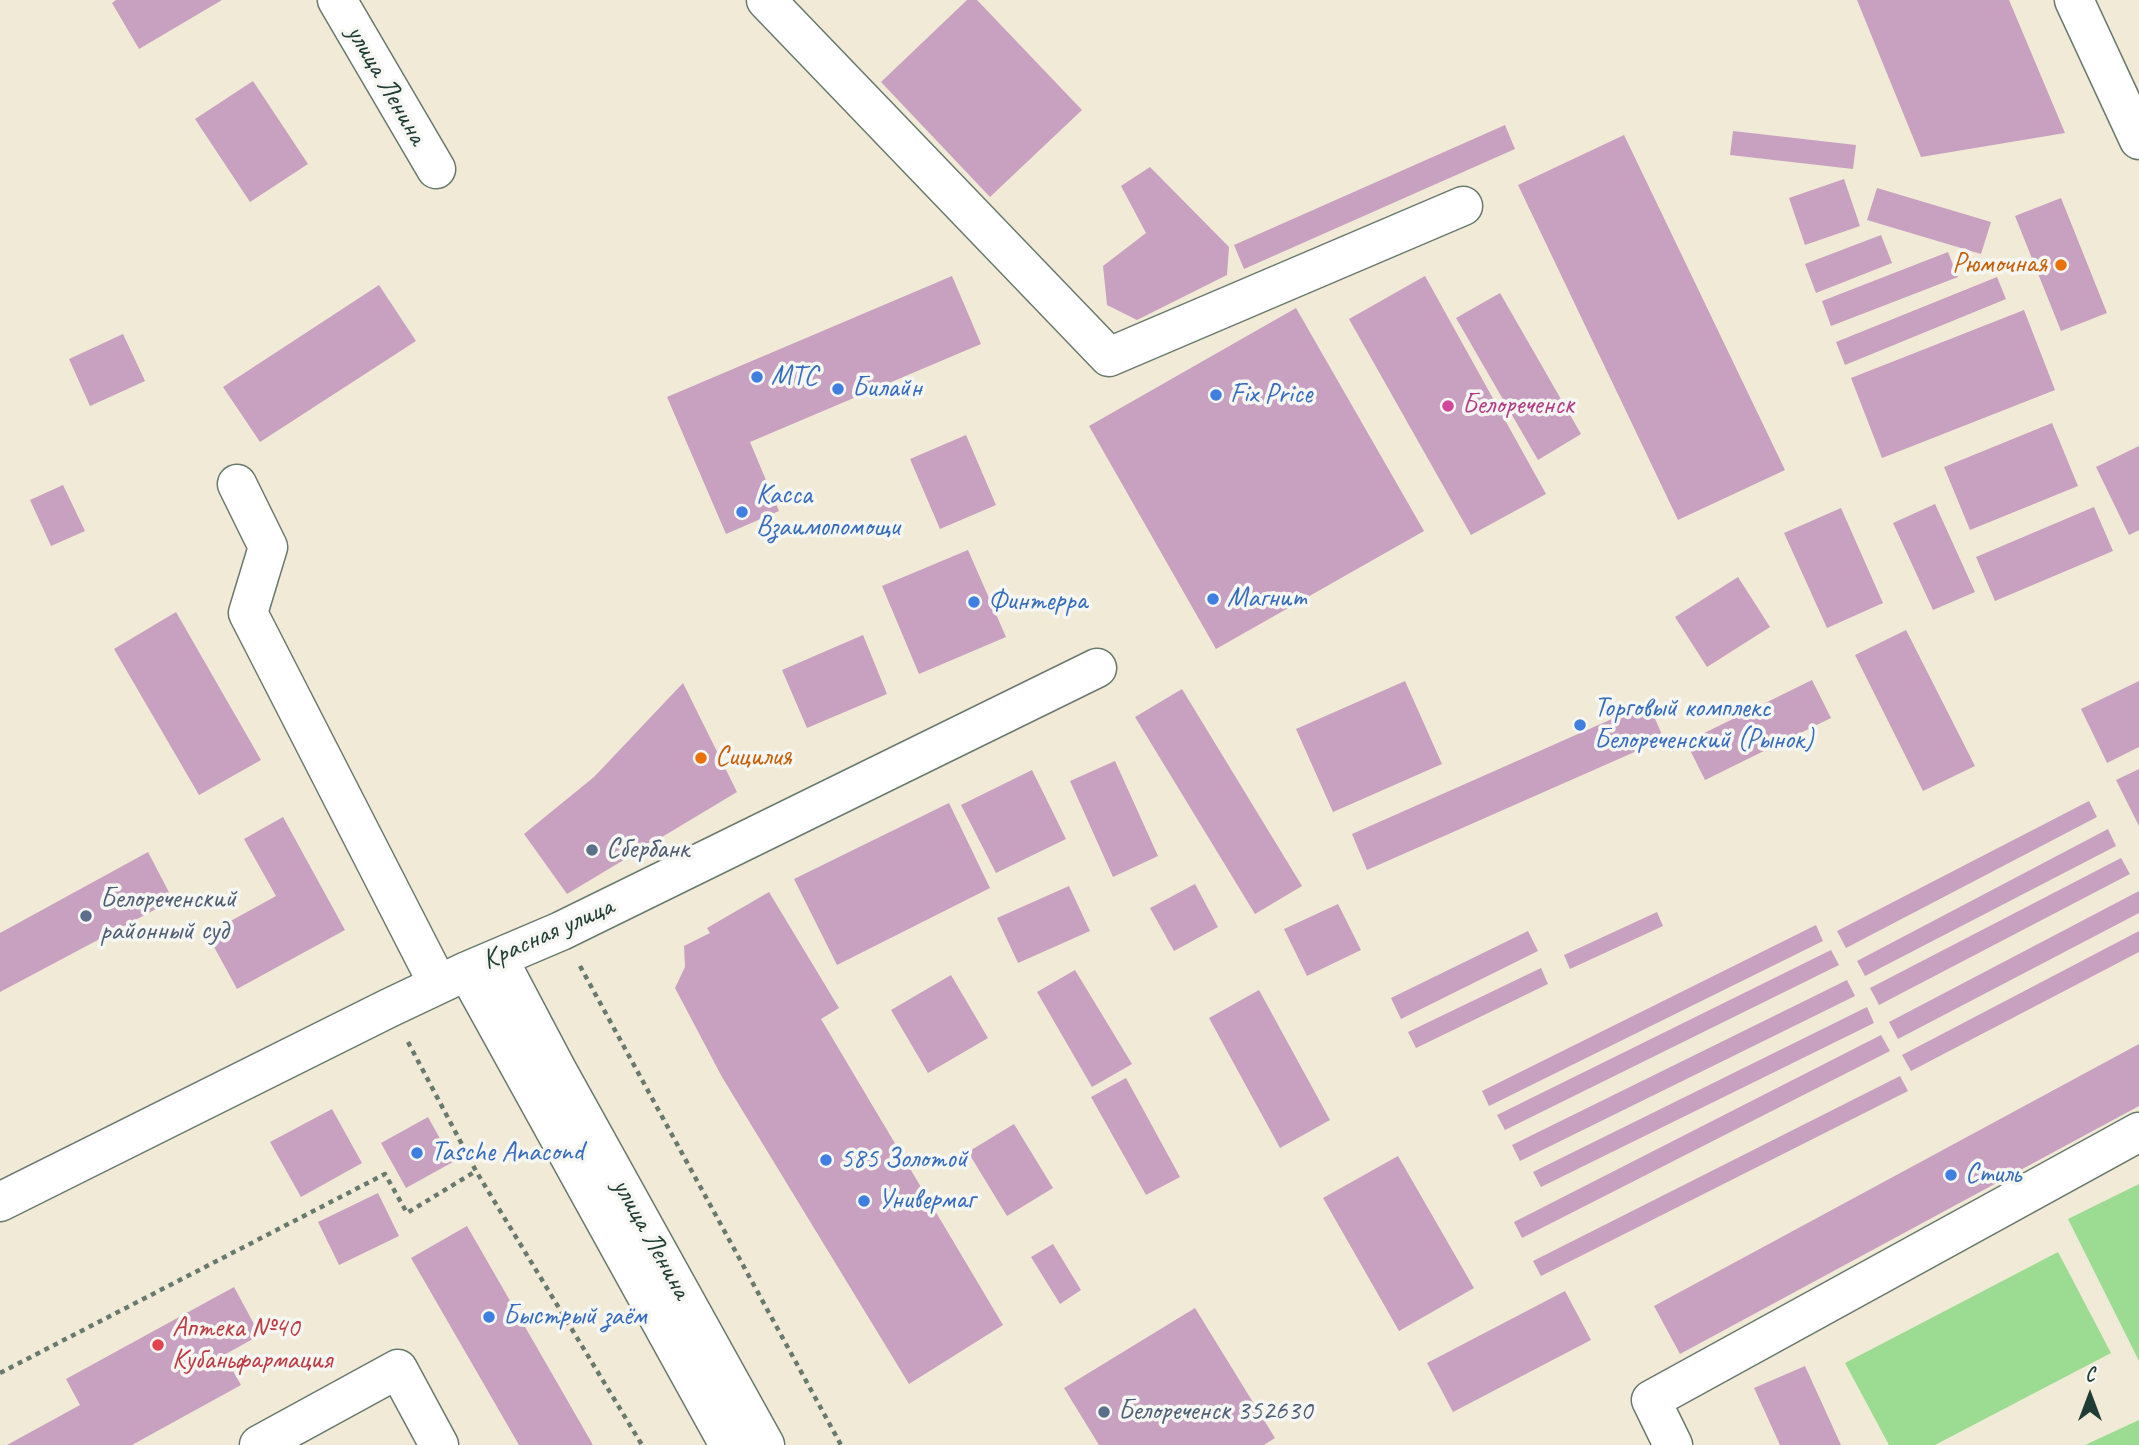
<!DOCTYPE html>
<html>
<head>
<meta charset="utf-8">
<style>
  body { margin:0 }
  #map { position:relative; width:2139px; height:1445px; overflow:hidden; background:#f1ead6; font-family:Caveat,sans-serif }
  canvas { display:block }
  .north { position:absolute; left:2055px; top:1361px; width:70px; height:70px; -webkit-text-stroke:5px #f6f6f2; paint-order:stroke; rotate:0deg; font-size:19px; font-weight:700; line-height:28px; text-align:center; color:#1f3d34 }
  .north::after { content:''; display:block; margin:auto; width:24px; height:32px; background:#1f3d34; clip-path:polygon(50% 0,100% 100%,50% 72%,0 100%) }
</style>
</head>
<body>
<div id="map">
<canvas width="2139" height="1445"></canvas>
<div class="north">С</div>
</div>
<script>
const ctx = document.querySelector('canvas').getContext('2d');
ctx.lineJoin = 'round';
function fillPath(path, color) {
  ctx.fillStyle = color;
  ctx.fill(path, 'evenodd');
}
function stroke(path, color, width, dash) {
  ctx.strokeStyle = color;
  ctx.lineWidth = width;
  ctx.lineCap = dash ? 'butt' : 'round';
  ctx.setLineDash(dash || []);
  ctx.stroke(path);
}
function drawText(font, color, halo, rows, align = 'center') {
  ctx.font = font + ' Caveat,sans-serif';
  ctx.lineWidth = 7;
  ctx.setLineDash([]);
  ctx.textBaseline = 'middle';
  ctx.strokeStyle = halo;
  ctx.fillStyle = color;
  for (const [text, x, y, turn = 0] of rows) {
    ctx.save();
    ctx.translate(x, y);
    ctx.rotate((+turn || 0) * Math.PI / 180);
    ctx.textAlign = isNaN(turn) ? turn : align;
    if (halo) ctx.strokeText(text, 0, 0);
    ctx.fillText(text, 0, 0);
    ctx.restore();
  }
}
fillPath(new Path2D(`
  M2139,1184V1361L2068,1219Z
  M2058,1252L2111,1353L1935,1445H1889L1845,1363Z
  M2139,1420V1445H2085Z`), '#9cdc92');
fillPath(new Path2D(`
  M116,0H222L139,49L112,3Z
  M967,0H977L1082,110L990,197L881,82Z
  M1857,0H2009L2065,133L1921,157Z
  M253,81L308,164L250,202L195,119Z
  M1505,125L1515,149L1244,269L1234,245Z
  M1733,131L1856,145L1853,169L1730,155Z
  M1624,135L1785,470L1678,520L1518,185Z
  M1150,167L1229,247L1227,275L1137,320L1107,305L1103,266L1146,233L1121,186Z
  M1844,179L1860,226L1805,245L1789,198Z
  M1877,188L1991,222L1981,254L1867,220Z
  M2061,198L2107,313L2061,331L2015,216Z
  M1881,235L1892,263L1816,293L1805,264Z
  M1948,252L1958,277L1831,326L1822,301Z
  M952,276L981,344L750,442L779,511L726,534L667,397Z
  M1425,276L1546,494L1471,535L1349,319Z
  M1997,277L2006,299L1845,365L1836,342Z
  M379,285L416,341L260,442L223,387Z
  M1500,293L1581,434L1538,460L1456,318Z
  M1296,308L1424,531L1216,649L1089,426Z
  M2024,310L2055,390L1882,458L1851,378Z
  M123,334L145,381L90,406L69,359Z
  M2052,423L2078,486L1970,530L1944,467Z
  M966,435L996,505L940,529L910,459Z
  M2139,446V530L2129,535L2096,467Z
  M63,485L85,531L51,546L30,500Z
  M1935,504L1975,592L1933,610L1893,523Z
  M2094,507L2113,551L1995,601L1976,557Z
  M1841,508L1883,603L1827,628L1784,533Z
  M968,550L1006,637L919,674L882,586Z
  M1738,577L1770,627L1707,667L1675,617Z
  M176,612L261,760L199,795L114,649Z
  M1906,630L1975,766L1923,791L1855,655Z
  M863,635L887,694L807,728L782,670Z
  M1812,680L1831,718L1705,780L1686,742Z
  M1405,681L1442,764L1333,812L1296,729Z
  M2139,681V747L2107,763L2081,709Z
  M683,683L737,792L567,894L524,834L594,777Z
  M1182,689L1302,886L1255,914L1135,717Z
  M1648,703L1664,739L1367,870L1352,834Z
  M1115,761L1158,856L1113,877L1070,781Z
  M2139,769V826L2116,780Z
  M1032,770L1066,839L996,873L961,805Z
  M2089,801L2097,817L1846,948L1837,931Z
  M949,803L990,888L837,965L794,879Z
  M283,817L345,930L237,989L207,934L276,896L244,839Z
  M2108,829L2116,846L1865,976L1857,961Z
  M148,852L173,900L0,992V933Z
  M2121,858L2130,874L1879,1005L1870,988Z
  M1195,884L1218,927L1174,951L1150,908Z
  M1069,886L1090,931L1018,963L997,918Z
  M2139,891V913L1898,1039L1889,1022Z
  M769,892L839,1008L821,1019L1003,1325L909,1384L722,1077L675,988L685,967L684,946L710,933L707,928Z
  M1338,904L1361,950L1307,976L1284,929Z
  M1657,912L1663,926L1570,969L1564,955Z
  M1816,925L1823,941L1489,1106L1482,1091Z
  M1528,931L1538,951L1401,1019L1391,998Z
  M2139,931V952L1911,1071L1902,1055Z
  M1831,950L1839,965L1505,1130L1497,1115Z
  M1541,968L1548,984L1416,1048L1408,1032Z
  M1075,970L1132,1064L1092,1087L1037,992Z
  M951,975L988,1038L928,1073L891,1010Z
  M1847,980L1855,996L1520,1161L1512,1145Z
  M1259,990L1330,1120L1280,1148L1209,1018Z
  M1867,1007L1874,1023L1541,1187L1533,1172Z
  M1881,1035L1890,1051L1522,1238L1514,1222Z
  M2139,1044V1106L1680,1354L1654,1306Z
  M1900,1076L1908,1091L1541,1276L1533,1261Z
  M1126,1078L1180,1177L1146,1195L1091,1097Z
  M332,1109L362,1163L301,1197L270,1142Z
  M428,1117L453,1162L406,1188L381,1143Z
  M1014,1124L1053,1188L1007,1216L968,1152Z
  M1398,1156L1474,1288L1399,1331L1323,1198Z
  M378,1193L399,1236L339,1265L318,1222Z
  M467,1226L593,1445H519L411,1258Z
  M1053,1244L1081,1290L1060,1304L1031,1257Z
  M234,1287L260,1335L224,1355L241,1385L132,1445H7L80,1405L66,1379Z
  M1565,1291L1591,1340L1453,1412L1427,1363Z
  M1195,1308L1275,1438L1264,1445H1099L1064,1388Z
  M1805,1366L1841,1445H1780L1754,1388Z`), '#c8a1c0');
const minor = new Path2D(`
  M337,0L436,169
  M766,0L1109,357L1463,206
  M237,484L268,547L248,613L438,984
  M498,958L556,1068L765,1445
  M467,971L729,1445
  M0,1202L389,1008L467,971L561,931L1097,668
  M259,1445L398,1369L439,1445
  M1673,1445L1651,1400L2139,1132`);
const major = new Path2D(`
  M2074,0L2139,140`);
stroke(minor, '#687a6d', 41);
stroke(major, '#687a6d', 41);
stroke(new Path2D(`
  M580,966L841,1445
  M408,1042L476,1171L642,1445
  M0,1373L385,1174L407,1213L476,1171`), '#687a6d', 4.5, [5, 5]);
stroke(minor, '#fff', 38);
stroke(major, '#fff', 38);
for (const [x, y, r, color] of [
  [2061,265,7,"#e8710a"],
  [757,377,7,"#3f7fe0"],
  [838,389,7,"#3f7fe0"],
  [1216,395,7,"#3f7fe0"],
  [1448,406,7,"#d1479c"],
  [742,512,7,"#3f7fe0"],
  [1213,599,7,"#3f7fe0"],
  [974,602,7,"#3f7fe0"],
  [1580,725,7,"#3f7fe0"],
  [701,758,7,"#e8710a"],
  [592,850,7,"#5c6f8a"],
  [86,916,7,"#5c6f8a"],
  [417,1153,7,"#3f7fe0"],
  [826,1160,7,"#3f7fe0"],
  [1951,1175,7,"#3f7fe0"],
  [864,1201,7,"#3f7fe0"],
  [489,1317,7,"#3f7fe0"],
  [158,1345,7,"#e0444e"],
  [1104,1412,7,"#5c6f8a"]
]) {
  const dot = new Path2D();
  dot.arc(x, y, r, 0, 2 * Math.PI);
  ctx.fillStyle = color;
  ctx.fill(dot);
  stroke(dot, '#f6f6f2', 2.5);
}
drawText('28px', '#1f3d34', '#f6f6f2', [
  ["улица Ленина",386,85,60],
  ["Красная улица",548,934,-24],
  ["улица Ленина",651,1239,61]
]);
drawText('28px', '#c56008', '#f6f6f2', [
  ["Рюмочная",2047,265],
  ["Сицилия",715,758,"left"]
], 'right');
drawText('28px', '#366cbe', '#f6f6f2', [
  ["МТС",771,377],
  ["Билайн",852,389],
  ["Fix Price",1230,395],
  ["Касса",756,496],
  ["Взаимопомощи",756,528],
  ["Магнит",1227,599],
  ["Финтерра",988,602],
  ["Торговый комплекс",1594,709],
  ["Белореченский (Рынок)",1594,741],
  ["Tasche Anacond",431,1153],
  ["585 Золотой",840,1160],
  ["Стиль",1965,1175],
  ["Универмаг",878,1201],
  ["Быстрый заём",503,1317]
], 'left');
drawText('28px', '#b23c85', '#f6f6f2', [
  ["Белореченск",1462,406]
], 'left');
drawText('28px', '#4e5e75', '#f6f6f2', [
  ["Сбербанк",606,850],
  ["Белореченский",100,900],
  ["районный суд",100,932],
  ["Белореченск 352630",1118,1412]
], 'left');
drawText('28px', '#be3a42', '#f6f6f2', [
  ["Аптека №40",172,1329],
  ["Кубаньфармация",172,1361]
], 'left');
</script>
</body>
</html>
